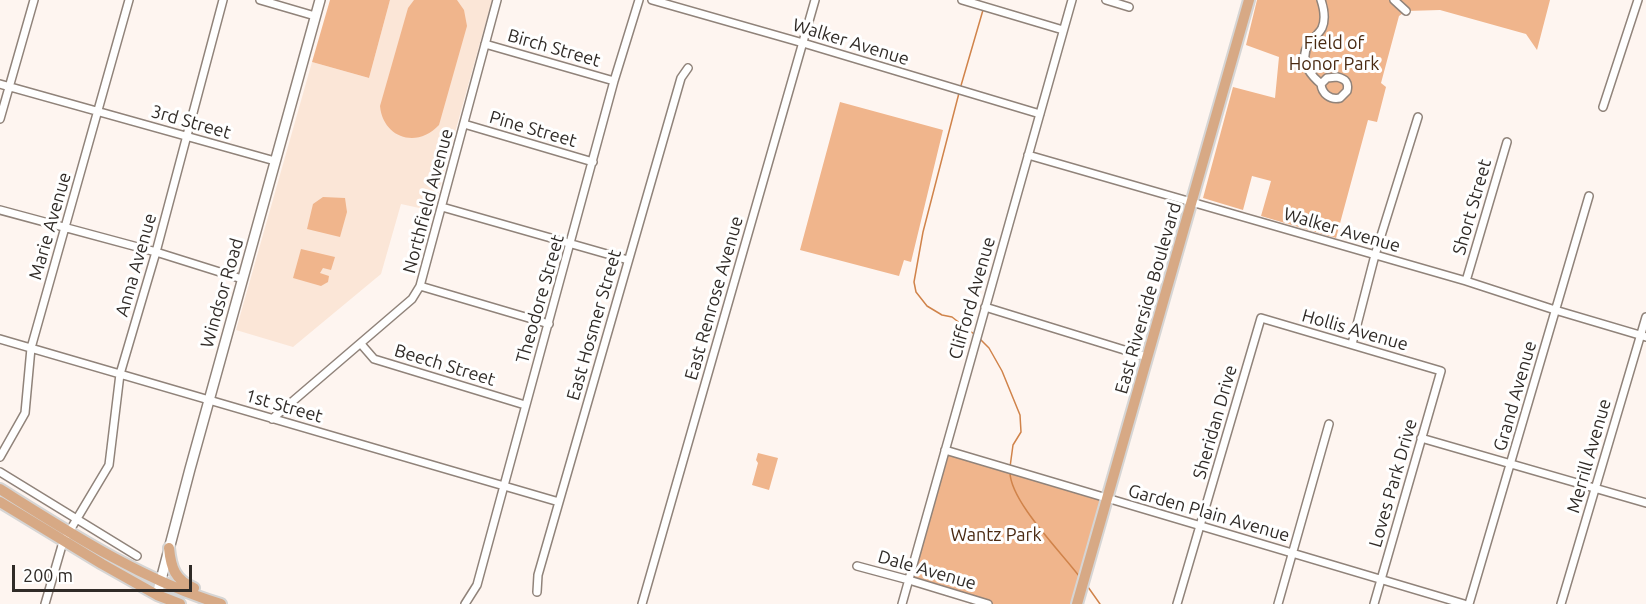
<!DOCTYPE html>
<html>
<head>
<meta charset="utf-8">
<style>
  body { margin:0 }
  #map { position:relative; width:1646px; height:604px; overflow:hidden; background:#fef5f0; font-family:Ubuntu,sans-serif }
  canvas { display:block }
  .scale { position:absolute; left:12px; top:565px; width:180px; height:27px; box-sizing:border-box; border:3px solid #302b27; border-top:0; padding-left:8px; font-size:18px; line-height:21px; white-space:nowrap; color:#302b27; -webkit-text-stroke:4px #fff; paint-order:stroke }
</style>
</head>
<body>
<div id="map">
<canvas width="1646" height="604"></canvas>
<div class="scale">200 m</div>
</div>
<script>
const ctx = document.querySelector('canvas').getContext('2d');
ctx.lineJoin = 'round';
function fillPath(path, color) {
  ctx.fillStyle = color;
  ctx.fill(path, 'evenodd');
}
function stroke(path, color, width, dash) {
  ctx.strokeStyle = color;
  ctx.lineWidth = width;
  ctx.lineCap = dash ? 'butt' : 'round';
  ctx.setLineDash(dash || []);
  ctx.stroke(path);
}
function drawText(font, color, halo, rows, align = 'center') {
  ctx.font = font + ' Ubuntu,sans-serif';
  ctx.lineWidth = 6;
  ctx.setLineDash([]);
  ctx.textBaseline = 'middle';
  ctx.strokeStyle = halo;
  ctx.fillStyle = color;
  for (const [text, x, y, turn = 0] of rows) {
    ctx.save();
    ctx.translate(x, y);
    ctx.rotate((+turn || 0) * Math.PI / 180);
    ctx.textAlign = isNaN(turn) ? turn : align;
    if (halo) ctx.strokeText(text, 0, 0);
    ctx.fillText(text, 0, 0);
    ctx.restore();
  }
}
fillPath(new Path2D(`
  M390,0H492L433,211L401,204L381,274L293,347L236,330L312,62L369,78Z`), '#fbe6d7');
fillPath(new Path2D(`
  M330,0H390L369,78L312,62Z
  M414,0H457L464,10L467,26L439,125C417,149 383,138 380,106L408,8Z
  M1257,0H1550L1537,50L1526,34L1440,10L1406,11L1399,16L1381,83L1386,87L1377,122L1368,120L1336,238L1261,216L1271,181L1252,176L1243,210L1203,198L1233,87L1275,98L1279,57L1246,45Z
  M840,102L943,130L911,262L904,260L899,276L800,250Z
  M323,197L345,198L347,212L340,237L307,229L313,204Z
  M301,249L335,257L331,270L323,268L320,273L329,276L328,282L321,286L293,278Z
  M945,450L1108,499L1077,604H989L909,580Z
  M758,453L778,458L769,490L752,485L758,463L756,460Z`), '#f0b58c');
stroke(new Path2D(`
  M960,89L983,10
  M959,93L923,232L914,282L916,292L927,306L942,315L952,317L974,334
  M980,339L989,348L1002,371L1020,415L1021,432L1013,445L1010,467
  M1010,472C1010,501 1061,552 1079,576
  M1088,587L1100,604`), '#d0834a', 1.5);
const minor = new Path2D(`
  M260,0L315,16
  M652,0L803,43L1040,114
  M962,0L1063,30
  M1106,0L1129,7
  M1394,0L1406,11
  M485,44L614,81
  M1337,77C1346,79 1349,83 1347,91L1340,98C1330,100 1322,94 1321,84L1327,78Z
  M0,84L275,161
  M1321,84C1308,73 1299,59 1309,43C1313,38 1319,34 1322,28C1326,19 1324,9 1321,0
  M1603,107L1638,0
  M0,119L34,0
  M464,124L593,162
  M1028,155L1466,281L1555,310L1646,337
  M442,207L628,260
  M0,210L156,252L242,279
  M1466,281L1507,142
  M420,286L549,324
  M985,307L1147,357
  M0,339L559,502
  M361,344L374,359L525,405
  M1352,344L1375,255L1418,117
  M272,419L412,299L420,286L497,0
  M1421,438L1646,503
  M945,450L1464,604
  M0,457L25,413L31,348L129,0
  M0,472L137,556
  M857,566L909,580L988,604
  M537,592L538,575L681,78L688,68
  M45,604L63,542L109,465L120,374L156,252L223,0
  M465,604L477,585L614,81L639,0
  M642,604L815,0
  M902,604L1072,0
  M1177,604L1261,318L1441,371L1374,604
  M1278,604L1329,424
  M1469,604L1589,196
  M1561,604L1646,317`);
const tertiary = new Path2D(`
  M157,595L190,469L320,0`);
const primary = new Path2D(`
  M0,489C70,533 142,580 221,604
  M0,502L102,564L157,595L180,604
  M169,548C171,568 175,580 194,588
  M1077,604L1249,0`);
stroke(minor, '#90837a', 10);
stroke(tertiary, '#90837a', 12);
stroke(primary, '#d6d5d4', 14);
stroke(minor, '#fff', 7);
stroke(tertiary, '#fff', 9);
stroke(primary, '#d7a985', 10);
drawText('18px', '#302b27', '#fff', [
  ["Walker Avenue",851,42,17],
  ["Birch Street",554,48,16],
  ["3rd Street",191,122,16],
  ["Pine Street",533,129,16],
  ["Northfield Avenue",428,201,-75],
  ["Short Street",1472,207,-74],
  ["Marie Avenue",50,226,-74],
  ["Walker Avenue",1342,230,16],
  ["Anna Avenue",136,265,-74],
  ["Windsor Road",222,293,-74],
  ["East Renrose Avenue",714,298,-74],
  ["Clifford Avenue",972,298,-74],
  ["East Riverside Boulevard",1148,298,-74],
  ["Theodore Street",540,299,-74],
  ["East Hosmer Street",594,325,-74],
  ["Hollis Avenue",1355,330,16],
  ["Beech Street",445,365,17],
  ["Grand Avenue",1515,396,-74],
  ["1st Street",284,406,16],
  ["Sheridan Drive",1215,422,-74],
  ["Merrill Avenue",1589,456,-74],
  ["Loves Park Drive",1393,483,-74],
  ["Garden Plain Avenue",1209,513,16],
  ["Dale Avenue",927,570,16]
]);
drawText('18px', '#4a2a12', '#fff', [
  ["Field of",1334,43],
  ["Honor Park",1334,64],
  ["Wantz Park",996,535]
]);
</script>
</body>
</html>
